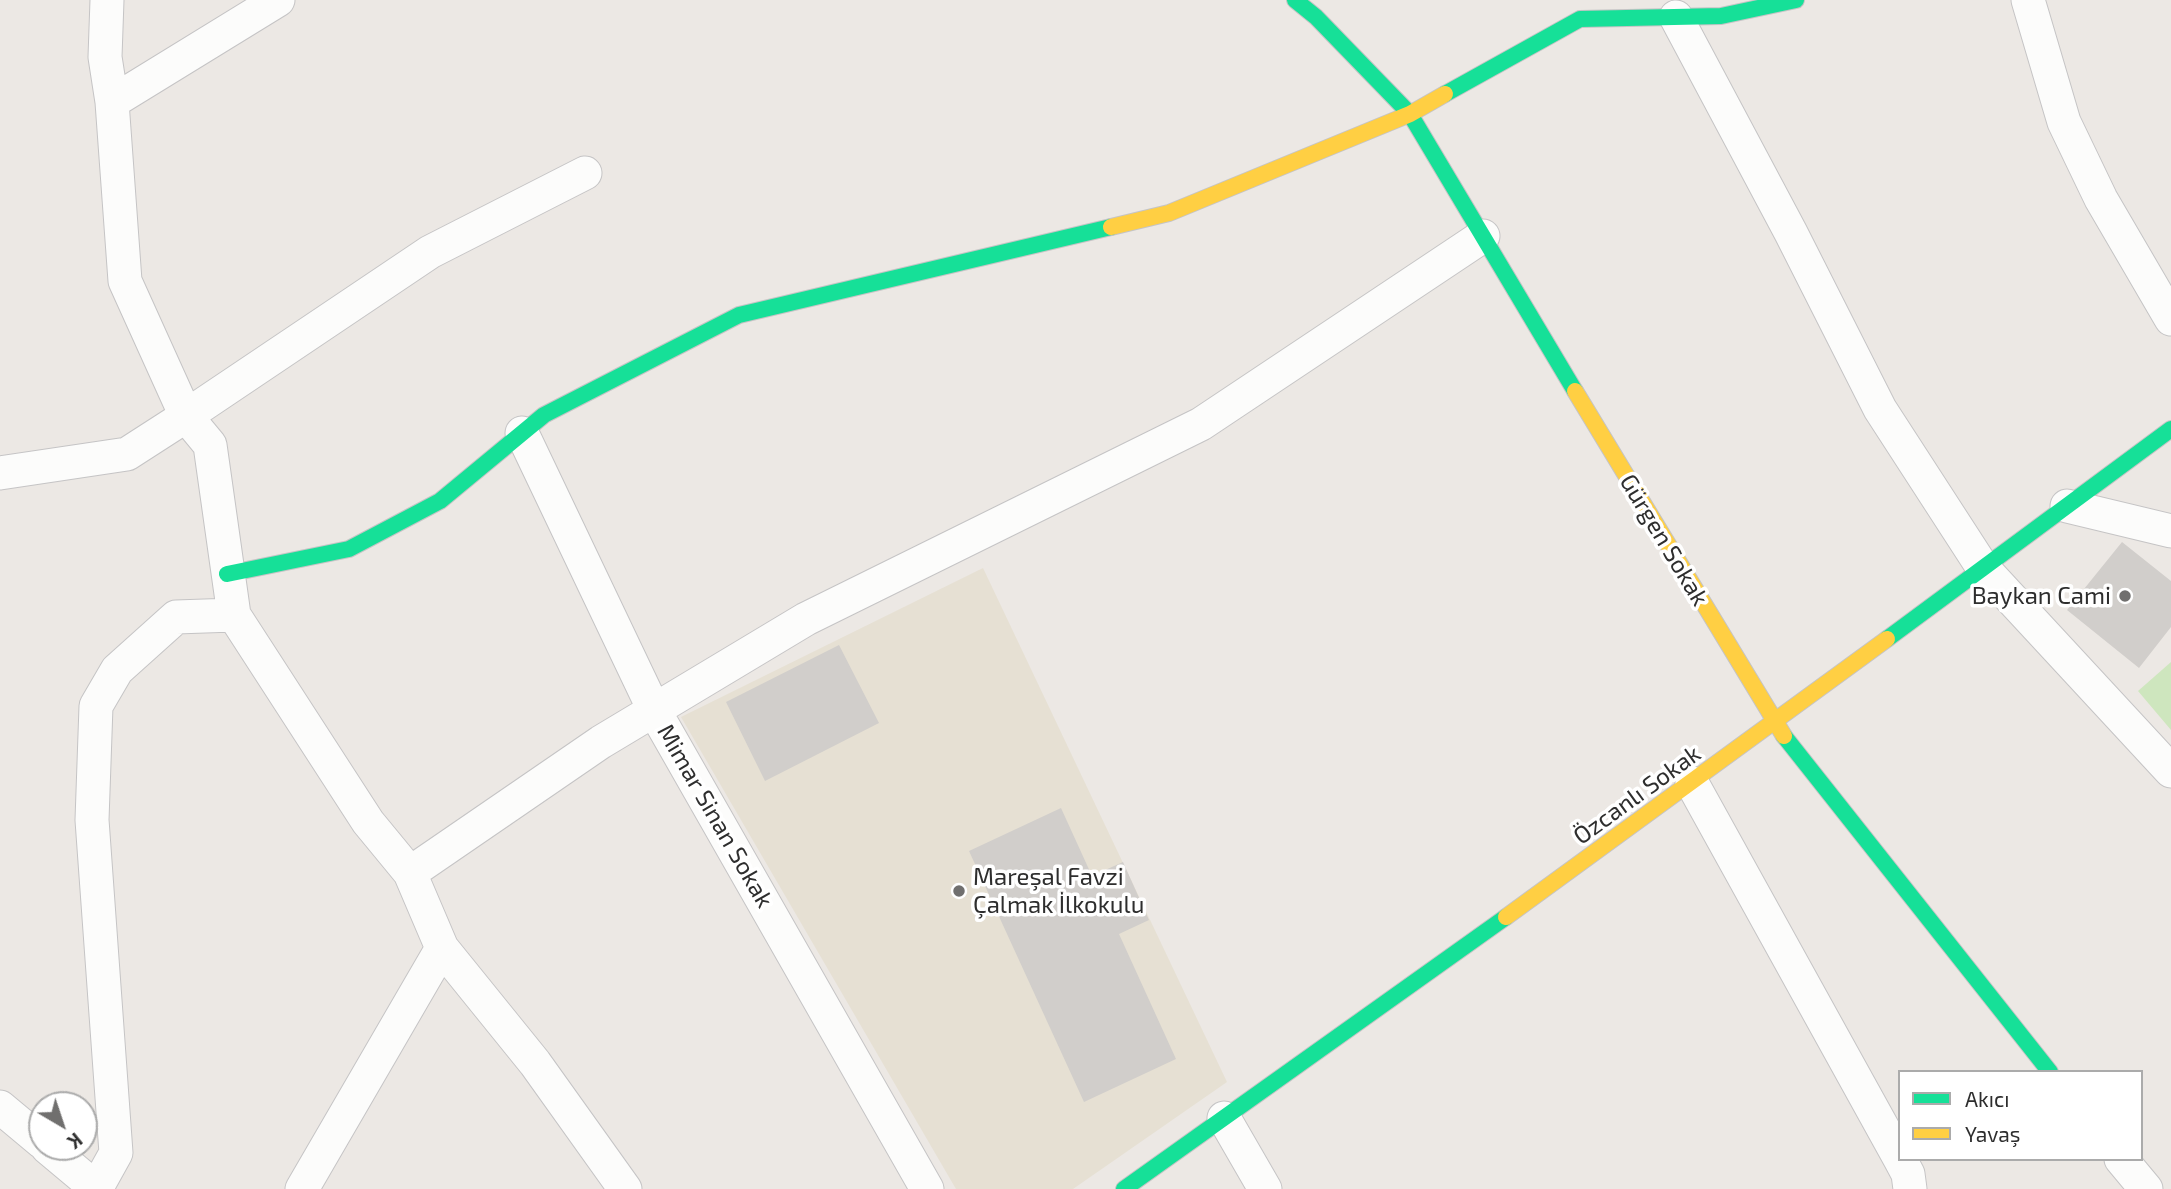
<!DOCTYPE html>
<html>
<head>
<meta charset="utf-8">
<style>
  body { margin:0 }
  #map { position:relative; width:2171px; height:1189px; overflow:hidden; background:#ece8e4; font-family:"Exo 2",sans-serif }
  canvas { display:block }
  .legend { position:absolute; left:1898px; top:1070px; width:245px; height:91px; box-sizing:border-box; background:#fff; border:2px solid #ababab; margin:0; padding:9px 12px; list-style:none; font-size:21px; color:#2e2e2e }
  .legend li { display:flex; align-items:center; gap:14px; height:35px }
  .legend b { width:35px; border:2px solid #ababab }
  .north { position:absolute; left:28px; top:1091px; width:70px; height:70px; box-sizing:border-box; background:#fff; border:2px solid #ababab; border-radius:50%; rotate:141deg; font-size:19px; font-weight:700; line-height:28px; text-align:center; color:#2e2e2e }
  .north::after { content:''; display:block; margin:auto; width:24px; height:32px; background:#706f6e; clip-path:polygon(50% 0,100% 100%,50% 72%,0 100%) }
</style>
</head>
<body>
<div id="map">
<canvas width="2171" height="1189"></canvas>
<ul class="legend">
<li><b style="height:9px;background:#16e098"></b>Akıcı</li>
<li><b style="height:9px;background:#ffcf43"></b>Yavaş</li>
</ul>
<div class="north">K</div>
</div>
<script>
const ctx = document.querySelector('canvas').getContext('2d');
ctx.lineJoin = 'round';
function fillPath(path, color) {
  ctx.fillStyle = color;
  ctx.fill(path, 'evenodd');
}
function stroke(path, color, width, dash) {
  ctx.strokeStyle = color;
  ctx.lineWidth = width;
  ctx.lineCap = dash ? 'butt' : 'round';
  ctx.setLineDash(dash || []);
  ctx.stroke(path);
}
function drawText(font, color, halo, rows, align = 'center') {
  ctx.font = font + ' "Exo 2",sans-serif';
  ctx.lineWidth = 7;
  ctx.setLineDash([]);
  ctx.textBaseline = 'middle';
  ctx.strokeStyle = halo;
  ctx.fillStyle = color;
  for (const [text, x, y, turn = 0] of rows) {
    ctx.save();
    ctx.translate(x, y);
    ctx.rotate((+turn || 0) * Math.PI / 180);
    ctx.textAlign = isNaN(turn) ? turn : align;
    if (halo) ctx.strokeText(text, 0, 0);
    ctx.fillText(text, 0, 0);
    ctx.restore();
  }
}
fillPath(new Path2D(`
  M983,568L1227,1082L1073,1189H956L681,717Z`), '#e6e0d3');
fillPath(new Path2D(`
  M2171,662V730L2138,691Z`), '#cee6be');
fillPath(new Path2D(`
  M2122,542L2171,581V627L2139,668L2067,610Z
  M839,645L879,723L765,781L726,702Z
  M1061,808L1092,876L1123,862L1149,920L1119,934L1176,1059L1084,1102L969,851Z`), '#d1cecb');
const street = new Path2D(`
  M107,0L105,57L112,102L125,281L186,416L430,252L585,173
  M2028,0L2064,122L2101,199L2171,319
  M1676,17L1791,233L1880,409L1983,568L2171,771
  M112,102L278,0
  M522,433L654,710L927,1189
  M0,473L127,454L186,416L210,445L234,615L368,822L410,873L442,948L535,1063L625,1189
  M2067,506L2171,531
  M1692,783L1900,1159
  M410,873L601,742L806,619L1201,424L1483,236
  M0,1107L42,1142
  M1224,1118L1265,1189
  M47,1147L97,1189
  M1900,1159L1908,1174L1910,1189
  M2121,1159L2146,1189
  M96,1189L116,1153L92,820L96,706L117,670L176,617L234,615
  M302,1189L442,948`);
const fast = new Path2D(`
  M1295,0L1316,17L1410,114L1575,391
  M1445,94L1580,19L1721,16L1796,0
  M227,574L349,549L440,501L544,415L739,315L1111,227
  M1887,639L2171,429
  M1784,736L2050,1072
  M1124,1189L1506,917`);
const slow = new Path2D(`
  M1111,227L1169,213L1410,114L1445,94
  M1575,391L1784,736
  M1506,917L1887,639`);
stroke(street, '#c5c4c5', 35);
stroke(fast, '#c5c4c5', 18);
stroke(slow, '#c5c4c5', 18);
stroke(street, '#fcfcfb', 33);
stroke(fast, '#16e098', 16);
stroke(slow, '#ffcf43', 16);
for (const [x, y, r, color] of [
  [2125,596,7,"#706f6e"],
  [959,891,7,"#706f6e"]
]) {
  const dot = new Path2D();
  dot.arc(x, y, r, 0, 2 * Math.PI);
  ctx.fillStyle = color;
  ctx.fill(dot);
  stroke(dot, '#fff', 2.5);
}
drawText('24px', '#2e2e2e', '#fff', [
  ["Gürgen Sokak",1664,540,59],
  ["Özcanlı Sokak",1637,795,-36],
  ["Mimar Sinan Sokak",715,816,60]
]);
drawText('24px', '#2e2e2e', '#fff', [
  ["Baykan Cami",2111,596],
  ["Mareşal Favzi",973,877,"left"],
  ["Çalmak İlkokulu",973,905,"left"]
], 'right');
</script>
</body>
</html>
